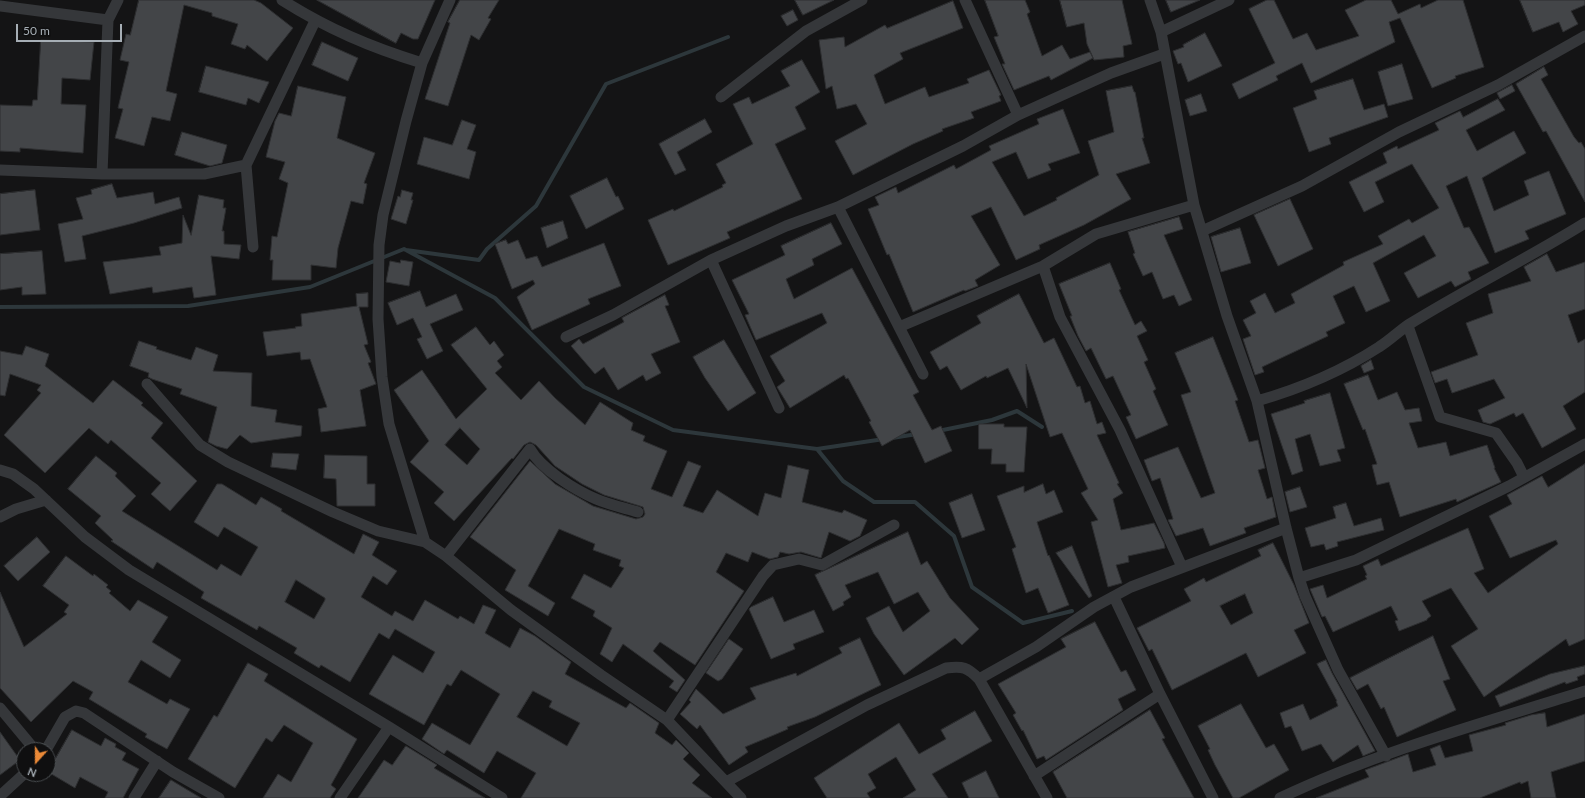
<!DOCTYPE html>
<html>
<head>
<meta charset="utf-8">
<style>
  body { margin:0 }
  #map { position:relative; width:1585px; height:798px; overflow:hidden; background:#141415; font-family:Lato,sans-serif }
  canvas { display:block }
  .north { position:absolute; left:16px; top:742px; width:40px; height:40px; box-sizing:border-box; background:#0f0f10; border:1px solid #4b4f52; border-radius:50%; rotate:201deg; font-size:11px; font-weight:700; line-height:16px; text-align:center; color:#a6aeb5 }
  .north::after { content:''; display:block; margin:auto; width:14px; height:18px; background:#ea8937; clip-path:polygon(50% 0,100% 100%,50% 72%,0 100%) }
  .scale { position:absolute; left:16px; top:24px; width:106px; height:18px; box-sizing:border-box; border:2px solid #a6aeb5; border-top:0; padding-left:5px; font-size:12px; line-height:14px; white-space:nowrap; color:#a6aeb5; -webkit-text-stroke:3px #0f0f10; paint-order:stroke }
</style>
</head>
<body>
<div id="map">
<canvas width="1585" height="798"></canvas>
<div class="north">N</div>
<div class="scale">50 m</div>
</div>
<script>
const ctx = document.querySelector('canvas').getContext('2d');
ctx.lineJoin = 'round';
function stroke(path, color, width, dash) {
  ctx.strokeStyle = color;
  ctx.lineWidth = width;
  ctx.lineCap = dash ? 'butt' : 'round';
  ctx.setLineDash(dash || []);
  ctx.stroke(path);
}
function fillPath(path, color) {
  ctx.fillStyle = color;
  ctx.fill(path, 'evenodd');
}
stroke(new Path2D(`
  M406,250L479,260L487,249L536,206L606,84L728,37
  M0,307L188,306L310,287L404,249L495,298L584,387L673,430L817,449L884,439
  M938,431L992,420L1017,411L1042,427
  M892,438L917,434
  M817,449L843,481L874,502H915L954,536L972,587L1023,623L1072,611`), '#2d373b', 4);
const building = new Path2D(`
  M139,0H254L261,3L293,28L267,61L247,45L245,49L231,44L238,24L212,16V13L184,5L166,91L177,94L170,121L152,117L144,146L115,138L123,109L118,108L129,62L120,60L126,34L130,35Z
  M317,0H435L418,39H413L401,33L396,43Z
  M460,0H499L488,18L491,19L479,40L471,35L448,106L425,99L450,23L448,22Z
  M795,0H834L803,15Z
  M985,0H1025L1030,12L1027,14L1042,56L1062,45L1070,59L1090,52L1093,58L1051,80L1049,76L1014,90L1002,64H1005L994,37L998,36Z
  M1060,0H1122L1132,44L1123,46L1124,57L1094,60L1087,44L1084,23L1067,27Z
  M1166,0H1200L1171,12Z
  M1267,0H1274L1293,39L1307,33L1316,50L1359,36L1345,10L1366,0H1391L1398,14L1420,4L1421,8L1438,0H1463L1484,67L1455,76L1456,78L1432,88L1400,18L1389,22L1395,42L1311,83L1302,63L1276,76L1278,80L1239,99L1232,84L1275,63L1249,9Z
  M1520,0H1585V5L1571,11L1578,24L1563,32L1559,22L1533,32Z
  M953,1L963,28L900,53L903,59L874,75L885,104L925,87L929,97L969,83L967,79L989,70L1001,95L999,96L1001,101L971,112L974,118L942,129L943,131L913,144L853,175L835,141L867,124L856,104L837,109L832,86L826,89L819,40L844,37L845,47L885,25L887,28Z
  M793,10L798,20L787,26L781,16Z
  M1205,33L1222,66L1188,82L1181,63L1178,64L1173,51L1184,47L1183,45Z
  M41,40L94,42L90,80L62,78L61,104L86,105L83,153L20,148V152L0,151V105L32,106L33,100H37Z
  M322,42L358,58L348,81L312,65Z
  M802,60L820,92L795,107L806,129L775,144L802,199L727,232L730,238L668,265L648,220L673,209L674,211L723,187L722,185L726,183L716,164L753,144L733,104L749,97L752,104L790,86L781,71Z
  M1402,64L1413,99L1388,106L1378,72Z
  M206,66L269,82L259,103L248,98L246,105L199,92Z
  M1544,67L1548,75L1541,79L1574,137L1579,143L1581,142L1585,149V202L1546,131L1543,132L1516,84Z
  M1353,79L1364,110L1384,104L1388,117L1329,138L1331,144L1309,152L1293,108L1317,99L1314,91Z
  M1512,85L1515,91L1500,99L1497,93Z
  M298,86L346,97L337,138L375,153L364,183L367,184L363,204L351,201L338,248L336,268L311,265V280H272L273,260H270L272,236L277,237L288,183L279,179L285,162L266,157L275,121L279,113L291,116Z
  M1132,86L1134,92H1135L1144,138H1142L1150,163L1116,174L1131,199L1084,225L1039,245L1040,249L1016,260L991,207L971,216L1000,265L975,280L978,286L965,291L964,290L913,312L889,254L887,255L868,209L879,205L875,197L896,187L898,193L954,165L956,169L991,150L989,146L1039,124L1037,119L1063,109L1080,153L1048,164L1051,170L1028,179L1016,152L992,162L1024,216L1057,200L1056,198L1099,175L1088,141L1114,132L1106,91Z
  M1201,94L1207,111L1190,116L1185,100Z
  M1498,99L1505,110L1466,130L1477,151L1514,131L1526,153L1482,178L1494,211L1529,195L1524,181L1549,171L1566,214L1525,231L1529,239L1495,253L1467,176L1446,186L1464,228L1469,227L1489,263L1468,272L1471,279L1455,287L1451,281L1418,298L1404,273L1436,256L1424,235L1373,263L1390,301L1366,312L1354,286L1333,296L1345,323L1326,332L1328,336L1262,367L1264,372L1255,375L1243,339L1251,336L1243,320L1256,313L1250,301L1265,293L1275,313L1295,303L1291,294L1344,265L1343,262L1383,244L1378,236L1409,219L1412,223L1439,208L1412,164L1375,182L1384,202L1364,212L1349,182L1387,163L1383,153L1397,146L1398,149L1439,130L1435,123L1460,111L1463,117Z
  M705,119L712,132L677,152L686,170L675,175L659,144Z
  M462,120L476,125L467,149L476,152L469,179L417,164L424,137L452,145Z
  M182,132L227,145L222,163L210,166L175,155Z
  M607,178L616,197L618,196L624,209L586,229L570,196Z
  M112,184L117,198L153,192L155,204L179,197L182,208L134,223L82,236L86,259L65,262L58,224L83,219L76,198L92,194L91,190Z
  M35,190L40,230L0,235V194Z
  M402,190L413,193L411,200H413L406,224L391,219L398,196L400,197Z
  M199,195L224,200L223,208H226L222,231H224V244L241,245L239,259L211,256L216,295L194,298L192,287L153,293L152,287L110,294L103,262L161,255L159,247L182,243L183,215L191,235Z
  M1290,199L1313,249L1278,266L1254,215Z
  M1179,217L1183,229L1164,235L1192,300L1179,306L1174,295L1163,299L1152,272L1143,276L1133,254L1135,253L1128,232Z
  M563,221L568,238L547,248L541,228Z
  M831,223L842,244L812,259L814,265L786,279L794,299L852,268L919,392L913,395L932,430L941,426L952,451L925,463L910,430L882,446L869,422L871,421L848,378L846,379L844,375L790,408L777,387L785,381L770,356L827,323L822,313L756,340L745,315L749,314L732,280L785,255L781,246Z
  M1240,228L1251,263L1221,272L1211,237Z
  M506,240L508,244L518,240L526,259L537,256L542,267L604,243L621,286L588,299L590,304L532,330L517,297L535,284L533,280L512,289L495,244Z
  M42,251L46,294L22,295V287L0,290V254Z
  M1547,254L1556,272L1585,262V309L1568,315L1578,343L1585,339V392L1563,406L1576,429L1542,448L1523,413L1516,417L1514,413L1490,424L1483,422L1478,410L1505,398L1494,379L1452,393L1447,379L1435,383L1431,372L1478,355L1466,323L1493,313L1488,294L1531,281L1524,267Z
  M401,260L413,262L409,286L386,282L390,261L400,263Z
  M1110,263L1121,289L1119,290L1135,325L1141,321L1147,331L1137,336L1148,360L1144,362L1156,389L1153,391L1168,425L1136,439L1126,417L1131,415L1113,376L1106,379L1091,348L1086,351L1078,336L1070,316H1072L1059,284Z
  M420,291L426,307L456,294L463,310L430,324L443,351L427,359L417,339L422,337L413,318L397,325L388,303Z
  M368,293V307H359L368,344L364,345L371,362L368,363L376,384L360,390L366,426L321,432L318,409L327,407L310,359L301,360L300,352L267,356L263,332L296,328L295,327L302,326L301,314L357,306L356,294Z
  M1019,294L1044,343L1054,338L1077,387L1080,386L1085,403L1090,401L1097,424L1102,422L1106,433L1097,435L1119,483L1117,484L1123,493L1113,499L1121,530L1154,523L1164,543L1165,548L1128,556L1129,562L1116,565L1122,583L1108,587L1091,522L1098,520L1081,493L1088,489L1062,433L1050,437L1026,364L1027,408L1008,368L987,378L986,376L961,390L947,366L940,370L930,352L981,323L977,316Z
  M665,295L669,305L665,306L680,342L651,354L661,373L646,381L643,375L618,390L604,367L595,374L571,346L579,339L583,344L624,322L622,318Z
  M476,327L490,345L494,341L504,355L497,361L502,367L495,373L521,400L539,381L555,398L585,425L600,402L633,423L631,430L645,436L643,441L667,451L651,489L672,497L688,461L701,466L683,506L703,513L717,490L758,516L765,493L781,498L788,465L809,470L802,502L842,513L844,510L867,520L860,536L850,541L829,532L821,558L801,552L789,554L780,552L778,557L770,559L752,552L748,562L726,553L716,572L744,591L695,665L660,642L653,651L685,680L677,692L669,687L674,681L623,644L612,662L600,654L612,628L593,616L595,611L571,598L584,574L611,588L624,568L619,566L621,560L593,550L595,544L559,529L528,586L555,603L548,616L505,590L516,570L470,537L530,461L555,484L593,506L636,519L643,517L645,514L643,507L604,495L582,484L555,466L536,445L530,442L524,445L513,459L512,458L454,521L434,503L444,492L410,462L429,441L394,390L422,370L456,419L487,389L451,345ZM460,428L480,449L467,465L445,445Z
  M1213,337L1238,400L1235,401L1249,442L1258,440L1265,468L1258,470L1267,499L1272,497L1276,517L1244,528L1246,533L1210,546L1203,528L1176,536L1168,520L1173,519L1160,478L1152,481L1144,460L1178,447L1201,498L1215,493L1181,395L1191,392L1175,353Z
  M724,340L756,393L728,411L705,378L693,357Z
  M139,341L157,347L156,349L191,360L196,347L218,355L213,371L252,373L251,406L277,410L275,422L302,426L301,436L251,443L240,435L227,449L216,446L208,442L217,407L180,394L182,389L152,379L148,377L149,373L130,366Z
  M26,346L49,354L45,366L93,403L113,380L143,403L141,405L163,423L151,438L197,481L170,511L151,494L161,483L111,440L108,444L89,428L45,473L4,435L41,393L37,390L41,385L10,374L5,396L0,395V351L22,355Z
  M1371,360L1374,369L1364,373L1361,366Z
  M1368,375L1378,400L1397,392L1405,410L1419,408L1422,421L1409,423L1418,448L1446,442L1450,456L1487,445L1495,468H1494L1501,482L1457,502L1456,499L1400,517L1389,482L1377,485L1372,465L1377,464L1365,429L1363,430L1344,384Z
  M1330,393L1345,448L1337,450L1341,461L1320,466L1310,434L1295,439L1303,471L1292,475L1271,414L1305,403L1304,401Z
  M979,424H1004V427H1027L1024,472H1006V464H991L992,449H979Z
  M273,453L299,454L296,470L271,467Z
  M325,455L367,456V484H375V506H337L336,479L324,478Z
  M96,456L117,473L115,476L136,496L122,511L217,570L221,564L241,576L258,547L224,527L218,537L194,522L217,484H222L256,505L261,497L282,509L281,511L354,554L363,534L379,542L372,555L397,571L387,585L373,576L361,597L392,616L395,611L413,621L425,600L458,619L460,616L474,624L483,605L496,610L485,633L510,648L520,628L535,636L571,662L565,674L626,708L630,703L659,723L655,733L672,745L676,740L689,753L683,759L700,775L692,783L712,798H521L536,773L497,751L484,773L447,750L444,754L422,739L432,723L470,745L500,694L461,670L451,686L447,684L424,725L369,694L393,655L423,673L435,652L395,629L389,639L379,633L350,682L321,665L319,668L294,653L297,648L259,626L257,630L201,598L204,592L157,562L153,569L111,541L113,540L95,523L101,516L68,489ZM296,580L325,598V600L314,619L285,602ZM533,691L552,701L549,707L580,723L567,746L517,717Z
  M1585,464V639L1569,646L1566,639L1484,697L1451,646L1478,629L1451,588L1422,601L1431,616L1427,619V620L1399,631L1395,621L1398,620L1391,606L1333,632L1325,616L1322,617L1310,589L1323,585L1327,598L1367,579L1365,576L1367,575L1363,566L1378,559L1381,566L1468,528L1484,569L1474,573L1488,593L1558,544L1556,540L1510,558L1489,516L1512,504L1507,495L1542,476L1548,487Z
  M1043,484L1046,494L1054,490L1063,512L1037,522L1048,556L1049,555L1069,605L1048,613L1038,588L1026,593L1012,549L1016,547L997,496L1024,486V492Z
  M1300,487L1307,507L1290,512L1285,492Z
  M972,494L985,530L962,538L949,503Z
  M1346,503L1354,526L1381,518L1384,530L1337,542L1338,546L1326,550L1324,544L1311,547L1305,528L1336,518L1333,507Z
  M908,532L921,565L927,561L950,598L979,629L962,645L955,638L904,675L874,634L866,618L889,606L903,632L930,611L918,592L894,604L878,572L845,585L851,597L843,602L844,605L833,611L815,575Z
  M37,537L50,552L18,581L4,566Z
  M1273,543L1294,585L1309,623L1294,630L1306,653L1258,677L1246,653L1172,690L1152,649L1149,651L1137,628L1191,601L1184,589L1204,578L1206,582L1261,556L1258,550ZM1245,594L1253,613L1231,625L1220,606Z
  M1072,546L1092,596L1089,598L1056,553Z
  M66,556L93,576L94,574L108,585L106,587L111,591L109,593L130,611L138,600L168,617L152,642L181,660L170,678L141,660L128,682L167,704L170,699L190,709L167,749L145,737L147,734L89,699L93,692L73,681L31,722L0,688V592L24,647L67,614L64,612L69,605L43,586Z
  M773,597L784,622L814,610L824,632L793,644L795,649L771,659L749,609L751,607Z
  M1095,622L1121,672L1126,670L1136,690L1118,699L1123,710L1046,760L1044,756L1037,759L1023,730L1022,731L1013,715L1016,713L998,684L1066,647L1061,639Z
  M1433,636L1450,679L1443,681L1456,710L1397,737L1384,707L1381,709L1368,684L1357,690L1350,678Z
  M860,638L881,685L815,717L787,727L788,729L774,735L745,747L748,752L729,765L700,725L697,729L680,714L691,702L689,700L696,689L723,714L756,699L750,688L796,673L797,676L842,653L839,648Z
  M729,639L743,649L722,679L718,681L706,673Z
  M1326,660L1332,673L1375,751L1363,756L1358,745L1333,762L1321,744L1302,751L1291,726L1285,728L1280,713L1303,704L1310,720L1338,706L1336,701H1337L1317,664Z
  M248,663L268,674L264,681L357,739L331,785L336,789L330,798H263L278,774L291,782L313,743L284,725L272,742L266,738L235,788L188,759L214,715L217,717Z
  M1585,666V674L1577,677L1578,680L1566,684L1565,682L1500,707L1495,696L1550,674Z
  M1241,704L1266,748L1274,744L1289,770L1239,798H1233L1215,765L1208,750L1210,749L1198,726Z
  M1150,710L1165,738L1162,739L1194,798H1067L1053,772Z
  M975,711L992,741L932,774L948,798H903L916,790L896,757L868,774L876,788L867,793L870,798H827L814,778L899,723L919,754L946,739L941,730Z
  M1545,713L1547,727L1585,714V761L1551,772L1556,798H1531L1528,781L1521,784L1520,782L1480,798H1316L1369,777L1365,770L1408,754L1413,772L1436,765L1430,749L1440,745L1445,758L1473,751L1469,735L1506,725L1505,723L1531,715Z
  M72,730L101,746L105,738L116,744L115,747L126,753L122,760L139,769L123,798H105L108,792L80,777L75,788L48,772Z
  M0,732L20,760L0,775Z
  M406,746L437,765L434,768L485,798H358L384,760L392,765Z
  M986,771L999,798H969L962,783Z
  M171,780L201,798H159Z`);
fillPath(building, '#434548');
stroke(building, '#2e2f31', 1);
stroke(new Path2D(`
  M282,0C328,29 370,47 422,63
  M450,0L422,63L406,121L383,215L379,245L378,319L382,377L389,424L425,542L446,556L511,610L601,675L667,720L741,798
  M965,0L1018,115
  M1150,0L1161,32L1194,205L1227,316L1257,401L1286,528L1299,578L1305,596L1338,670L1386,756
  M0,6L108,20
  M1161,32L1229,0
  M721,97L806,31L862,0
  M0,170L102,174H204L246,165
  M102,174L108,20L118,0
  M838,207L923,374
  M1202,231L1302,186L1399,132L1498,85L1585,36
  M253,247L246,165L315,21
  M711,260L779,408
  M1043,266L1060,317L1120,430L1182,567
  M1408,326L1440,417L1496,433L1517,463L1524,477
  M899,327L1043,266L1096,234L1194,205
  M566,337L613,315L711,260L786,226L838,207L963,146L1018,115L1111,73L1164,54
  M147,384L200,445L228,462L333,512L378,531L425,542
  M1257,401C1299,389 1342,371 1379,347C1389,341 1398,332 1408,325C1466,289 1527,259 1585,223
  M0,470L13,474L34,489L85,537L129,570L389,727L502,798
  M0,517L16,509L46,500
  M446,556L530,449C541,469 575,490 596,499C610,505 625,508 638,512
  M1299,578L1356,560L1509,486L1585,444
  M1114,597L1160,694L1213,798
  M979,679L1047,798
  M0,708L35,750
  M667,720L763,576L773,565L799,559L822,565L894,525
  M46,750L65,717L76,711L84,713L173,772L219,798
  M1034,776L1160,694
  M726,782L867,705L946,668C963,666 967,667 979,679L1036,647L1094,607L1131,587L1286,528
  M0,796L24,774
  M134,798L157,761
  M340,798L389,727
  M1280,798C1377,752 1483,723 1585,691`), '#35373a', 11);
</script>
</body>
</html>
